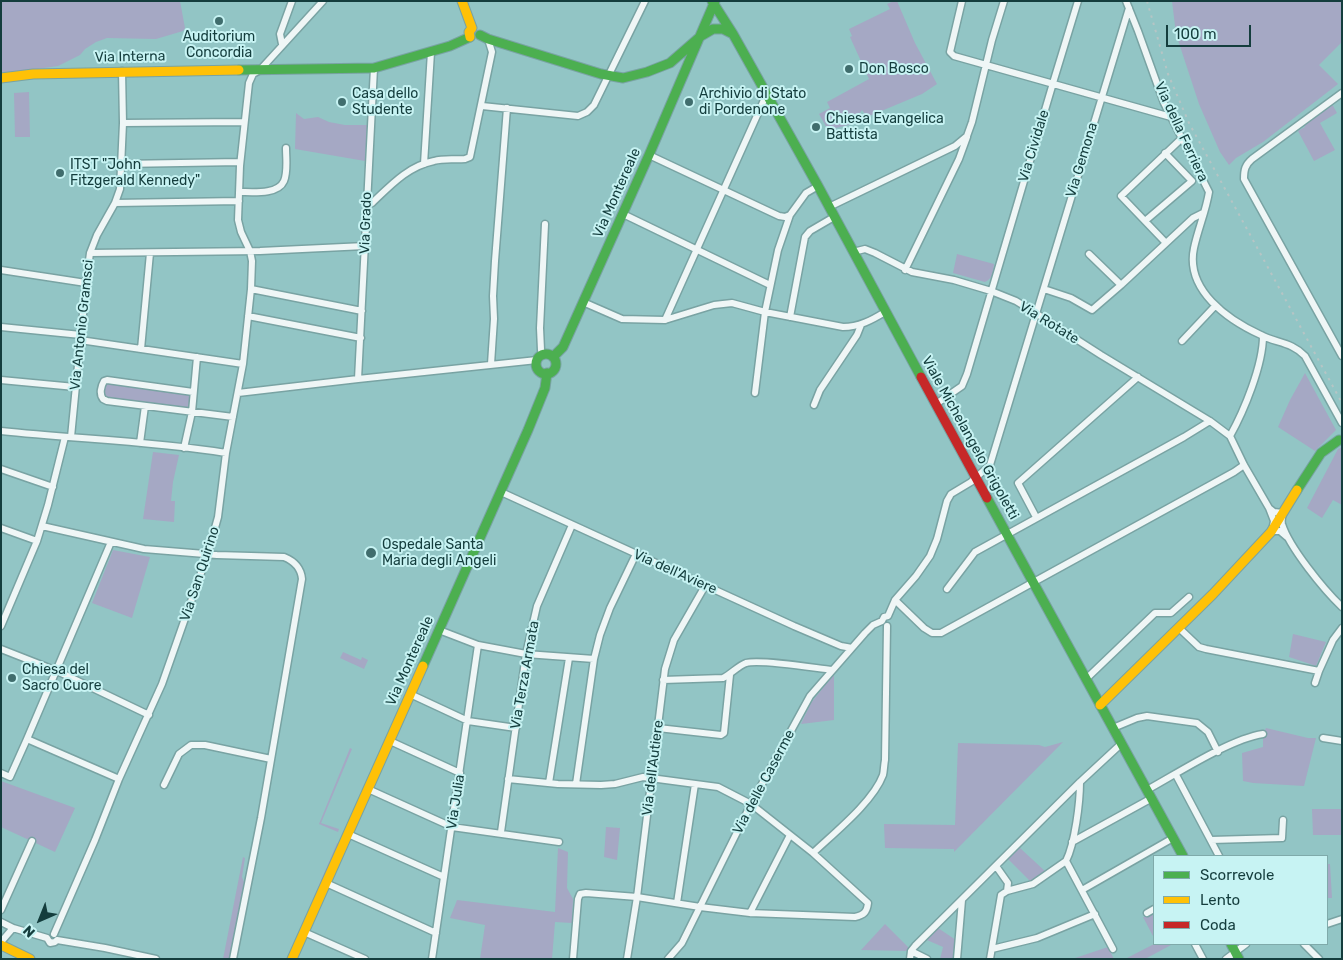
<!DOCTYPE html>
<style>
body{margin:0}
#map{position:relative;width:1343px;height:960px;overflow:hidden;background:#92c5c5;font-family:Rubik,sans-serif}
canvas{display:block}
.frame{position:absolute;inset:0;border:2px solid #143d3d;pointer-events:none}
.legend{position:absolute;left:1153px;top:855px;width:175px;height:90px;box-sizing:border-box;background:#c7f3f3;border:1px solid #7faaaa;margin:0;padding:6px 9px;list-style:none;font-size:15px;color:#143d3d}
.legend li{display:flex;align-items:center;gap:10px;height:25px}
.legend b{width:25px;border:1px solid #7faaaa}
.north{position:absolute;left:15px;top:895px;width:50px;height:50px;-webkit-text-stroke:4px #c7f3f3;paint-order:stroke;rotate:224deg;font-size:14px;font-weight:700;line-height:20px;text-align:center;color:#143d3d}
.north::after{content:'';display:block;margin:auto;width:18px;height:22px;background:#143d3d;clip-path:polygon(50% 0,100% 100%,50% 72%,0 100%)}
.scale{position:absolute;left:1166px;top:25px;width:85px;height:22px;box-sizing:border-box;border:2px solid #143d3d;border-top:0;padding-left:6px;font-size:15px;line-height:18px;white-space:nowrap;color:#143d3d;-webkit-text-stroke:4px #c7f3f3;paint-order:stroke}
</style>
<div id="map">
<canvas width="1343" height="960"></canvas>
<div class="frame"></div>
<ul class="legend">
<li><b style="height:6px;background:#4caf50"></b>Scorrevole</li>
<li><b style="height:6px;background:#ffc107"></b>Lento</li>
<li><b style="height:6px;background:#c62828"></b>Coda</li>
</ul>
<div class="north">N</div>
<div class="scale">100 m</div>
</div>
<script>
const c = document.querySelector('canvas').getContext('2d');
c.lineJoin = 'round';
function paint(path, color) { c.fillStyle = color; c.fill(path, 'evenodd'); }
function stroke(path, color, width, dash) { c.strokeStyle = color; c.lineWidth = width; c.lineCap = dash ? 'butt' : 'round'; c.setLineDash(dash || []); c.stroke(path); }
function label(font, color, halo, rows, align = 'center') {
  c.font = font + ' Rubik,sans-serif'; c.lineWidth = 4; c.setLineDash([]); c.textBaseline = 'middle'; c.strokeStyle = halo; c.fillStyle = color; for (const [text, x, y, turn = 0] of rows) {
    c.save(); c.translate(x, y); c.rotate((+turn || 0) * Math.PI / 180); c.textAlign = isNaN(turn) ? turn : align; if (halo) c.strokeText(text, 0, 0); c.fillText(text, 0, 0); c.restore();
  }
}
const green = new Path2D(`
 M1,1H180L185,28L183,31L156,39L107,38L96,42L85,49L80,55L58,66L1,74Z
 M894,1H897L915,43L937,84L922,94L867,117L862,110L852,124L828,130L819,114L830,108L827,102L869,79L850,37L852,36L849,29L890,9L887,4Z
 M1172,1H1342V42L1319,65L1338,84L1263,142L1236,158L1229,165L1220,152L1199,104L1176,34Z
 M29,92L30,137H15L14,93Z
 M1332,104L1337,113L1320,123L1335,150L1314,161L1298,131L1305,127L1304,125Z
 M296,113L304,119L318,117L329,122L345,125H367L365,161L295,149Z
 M957,254L994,264C993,272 993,278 985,282L953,273Z
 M1305,373L1336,430L1315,451L1278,427L1290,400Z
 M104,381L193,392L192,412L103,399Z
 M1342,447V505L1333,500L1322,518L1307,508L1338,449Z
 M153,452L179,455L173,482L171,501H175L174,522L143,519Z
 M113,550L150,557L132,618L92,603Z
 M1293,634L1326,642L1316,666L1289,657Z
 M343,652L361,660L362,657L368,660L364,669L340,658Z
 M834,674V720L801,724L811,703Z
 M1266,728L1308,738H1316L1304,786L1253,783L1243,781L1242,753L1263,747V734Z
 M1063,742L954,852V849L885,848L884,824L955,825L958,743L1039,745L1045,747Z
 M350,748L352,749L321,823L339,829L338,832L319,824Z
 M1,781L75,808L55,852L1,827Z
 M1312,809H1342V835H1313Z
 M606,827L620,828L617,860L604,857Z
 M337,843H339L311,906H310Z
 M558,848L568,852L567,888L573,899L572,923L555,922L552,959H480L485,925L450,918L457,900L555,912Z
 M1020,848L1046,872L1030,881L1008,859Z
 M243,857L245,858L242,877L244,882L229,959H223Z
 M1327,864H1330L1332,898H1327Z
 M1153,913L1154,915V938L1143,917Z
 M885,924L909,948L906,951L861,950Z
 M938,928L956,940L953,959H940L943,947L927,940Z
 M1154,944H1170L1171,945L1145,959L1127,958Z
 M1108,947L1114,959H1072Z`);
const street = new Path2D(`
 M962,1L950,52L954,56L1171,117
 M1126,1L1138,31L1164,103L1209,192C1206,211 1198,229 1194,248C1185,290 1228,320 1261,335C1276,343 1292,342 1305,356L1342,423
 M282,44L280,34L292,1
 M1342,93L1252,159C1245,165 1244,170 1244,179L1342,356
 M482,106L578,116L587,112L594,105L645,1
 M123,123L244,122
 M649,155L779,216L785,217L790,215
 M121,164L240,162
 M424,164L431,52
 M239,192C252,192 278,195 284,181C288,172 286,158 286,148
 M115,203L239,201
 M366,204L372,203C390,186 408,166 434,161C444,158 455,160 465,159L470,157L492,52L488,39
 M829,207L955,146L967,136L972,122L992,40L1004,1
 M623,214L770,285
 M1145,221L1192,181L1165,153
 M1166,243L1121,196L1181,139
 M853,252L865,249L875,253L912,272L954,280L991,291L1016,301L1037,314L1101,355L1210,421L1230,436L1244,465L1269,508L1274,521L1272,531H1280L1287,537
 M90,253L260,251L365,246
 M1089,254L1121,285
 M1,270L86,283
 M905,270L959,159L967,137
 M251,289L362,311
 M1044,289L1071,298L1092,310L1121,285L1193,218L1203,213
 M583,302L622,319L665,320L714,305L732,303L765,312L843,327C859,327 872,320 885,312
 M248,316L361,338
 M790,317L805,237L810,231L834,217
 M665,320L764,100L768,96
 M1,327L81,335
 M80,340L243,364
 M1182,341L1215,306
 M141,349L150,253
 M543,355L541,350L540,328L545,224
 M491,364L494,319L493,296L495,261L507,108
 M358,379L374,68
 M1,380L75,387
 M193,392L107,380L104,381C101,386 99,394 103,399L107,401L233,417
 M238,393L358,379L537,360
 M755,393L765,312L778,250L790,215L806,193L818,186
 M936,404L962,386L967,374L1053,83L1078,1
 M814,405L820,390L857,335L861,325
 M1,431C76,439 151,441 226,453
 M1230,436C1244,411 1263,365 1263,336
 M71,437L86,283L90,253L97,235L115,203L120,189L123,123L122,71
 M140,443L145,406
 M184,448L192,412L197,357
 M1,469L53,487
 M501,492L794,626L841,646L852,648
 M1269,508L1274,512L1283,513C1282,517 1281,520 1282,524C1289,547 1324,590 1342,607
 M1036,517L1018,483L1138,377
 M42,526L144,549L217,555L284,557C294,561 301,568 302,579L261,818L233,959
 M1,528L37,541
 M111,542L27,739L119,779
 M947,589L975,552L1184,437L1210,421
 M895,600L924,628L932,633H941L1234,472L1244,465
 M1,626L37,541L48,505L65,437
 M1179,628L1199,647L1206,649L1319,671L1333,640L1342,628
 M439,630L478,645L526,654L594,659
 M1,649L57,671L149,715
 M1086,679L1155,613H1171L1189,597
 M663,680L723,678C731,674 738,666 746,663C761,659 814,668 832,670
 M1315,683L1319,671
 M410,694L468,721L516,728
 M658,728L721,735L724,733L730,675
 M1113,728L1137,718L1147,716L1197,723L1208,732L1218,752
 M1323,738L1342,741
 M390,741L460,773
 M1,773L10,777L27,739
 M1176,775L1219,856
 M508,779L558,784L601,785L615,784L643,777L718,787L751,804L813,853L868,903C867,912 864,915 855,917L750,913L700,907L637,897L586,893L580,894L578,899L573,959
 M1080,782C1080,802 1075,843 1066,861L1113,949
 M549,783L569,658
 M576,784L594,659L600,635L610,608L636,554
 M164,785L179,754L191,745H205L271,759
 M368,789L452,827L559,842
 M1147,790C1178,773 1230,739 1263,734
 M501,832L526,654L537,606L572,525
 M348,834L444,877
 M1211,840L1282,838L1283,820
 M1072,842L1152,798
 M813,853C834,833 873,802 883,775C884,771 884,765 885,760L887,626
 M996,866L1008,883L1007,891
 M326,883L436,933
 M1082,890L1173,838
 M677,903L695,784
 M1,910L32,841
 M750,913L790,835
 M1147,913L1154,909
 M1,922L13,928L47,938L50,943L55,942L57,940L105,948L156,959
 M1327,924L1342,919
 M304,932L365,959
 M54,934L95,840L119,779L162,684L208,553L218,517L226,453L243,364L251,289L252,261L250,251L241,232L238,220L240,166L249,83L253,74L260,70L323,1
 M1,942L13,928
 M1195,944L1203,959
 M1304,944L1319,959
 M992,949L1037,938L1095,914
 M911,951L927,959
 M432,959L478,645
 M627,959L637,897L665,669L674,640L705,586
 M668,959L682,943L751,804L810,696L865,633L873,625L882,621L884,617L888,616L895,600L916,576L930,556L937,539L947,501L951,494L971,482L990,465L1129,8
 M910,959L911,951L915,946L1080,782L1121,744
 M957,959L962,900
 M990,959L1001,895L1007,891L1033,884L1066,861
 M1226,959L1246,944`);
const fast = new Path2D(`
 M712,1L733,34L818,186L921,377
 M480,35L488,39L601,74L623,78L647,72L670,63L701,36L713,29H723L733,34
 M239,70L374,68L450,46L470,37
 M536 364a10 10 0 1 1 20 0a10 10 0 1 1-20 0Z
 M553,357L563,347L649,155L715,1
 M1297,490L1321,453L1339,440
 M987,498L1183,856
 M423,666L528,430L545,388L547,373
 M1231,944L1239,959`);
const slow = new Path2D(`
 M462,1L472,28L469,32L470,37
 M1,78L33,74L239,70
 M1100,705L1213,594L1271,532L1297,490
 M1,945L30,959
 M292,959L423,666`);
const jam = new Path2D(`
 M921,377L987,498`);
const rail = new Path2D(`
 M1147,1L1168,74L1189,123L1342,403`);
const markers = [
 [219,21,5,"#406d6d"],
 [849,69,5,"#406d6d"],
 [342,102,5,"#406d6d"],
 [689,102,5,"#406d6d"],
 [816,127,5,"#406d6d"],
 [60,173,5,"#406d6d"],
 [371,553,6,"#406d6d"],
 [12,678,5,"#406d6d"]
];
const poiNames = [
 ["Auditorium",219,37,"center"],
 ["Concordia",219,53,"center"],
 ["Don Bosco",859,69],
 ["Casa dello",352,94],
 ["Studente",352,110],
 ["Archivio di Stato",699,94],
 ["di Pordenone",699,110],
 ["Chiesa Evangelica",826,119],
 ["Battista",826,135],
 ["ITST \"John",70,165],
 ["Fitzgerald Kennedy\"",70,181],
 ["Ospedale Santa",382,545],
 ["Maria degli Angeli",382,561],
 ["Chiesa del",22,670],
 ["Sacro Cuore",22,686]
];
const streetNames = [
 ["Via Interna",130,57,-1],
 ["Via della Ferriera",1181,132,65],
 ["Via Cividale",1034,146,-73],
 ["Via Gemona",1082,160,-73],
 ["Via Montereale",617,193,-66],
 ["Via Grado",366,223,-88],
 ["Via Rotate",1049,323,32],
 ["Via Antonio Gramsci",82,325,-84],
 ["Viale Michelangelo Grigoletti",970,438,61],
 ["Via dell'Aviere",675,572,24],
 ["Via San Quirino",200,574,-72],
 ["Via Montereale",410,661,-66],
 ["Via Terza Armata",525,675,-80],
 ["Via dell'Autiere",653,768,-83],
 ["Via delle Caserme",764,782,-62],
 ["Via Julia",456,802,-81]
];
paint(green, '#a5a8c4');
stroke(street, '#79a3a3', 9);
stroke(fast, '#79a3a3', 11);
stroke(slow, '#79a3a3', 11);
stroke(jam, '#79a3a3', 11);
stroke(street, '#eff6f6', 6);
stroke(fast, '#4caf50', 9);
stroke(slow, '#ffc107', 9);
stroke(jam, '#c62828', 9);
stroke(rail, '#b5c5c5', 2, [2.5, 5]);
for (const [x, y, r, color] of markers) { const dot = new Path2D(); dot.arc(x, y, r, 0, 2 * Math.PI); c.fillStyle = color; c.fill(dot); stroke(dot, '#c7f3f3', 2); }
label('14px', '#143d3d', '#c7f3f3', poiNames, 'left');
label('14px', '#143d3d', '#c7f3f3', streetNames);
</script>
